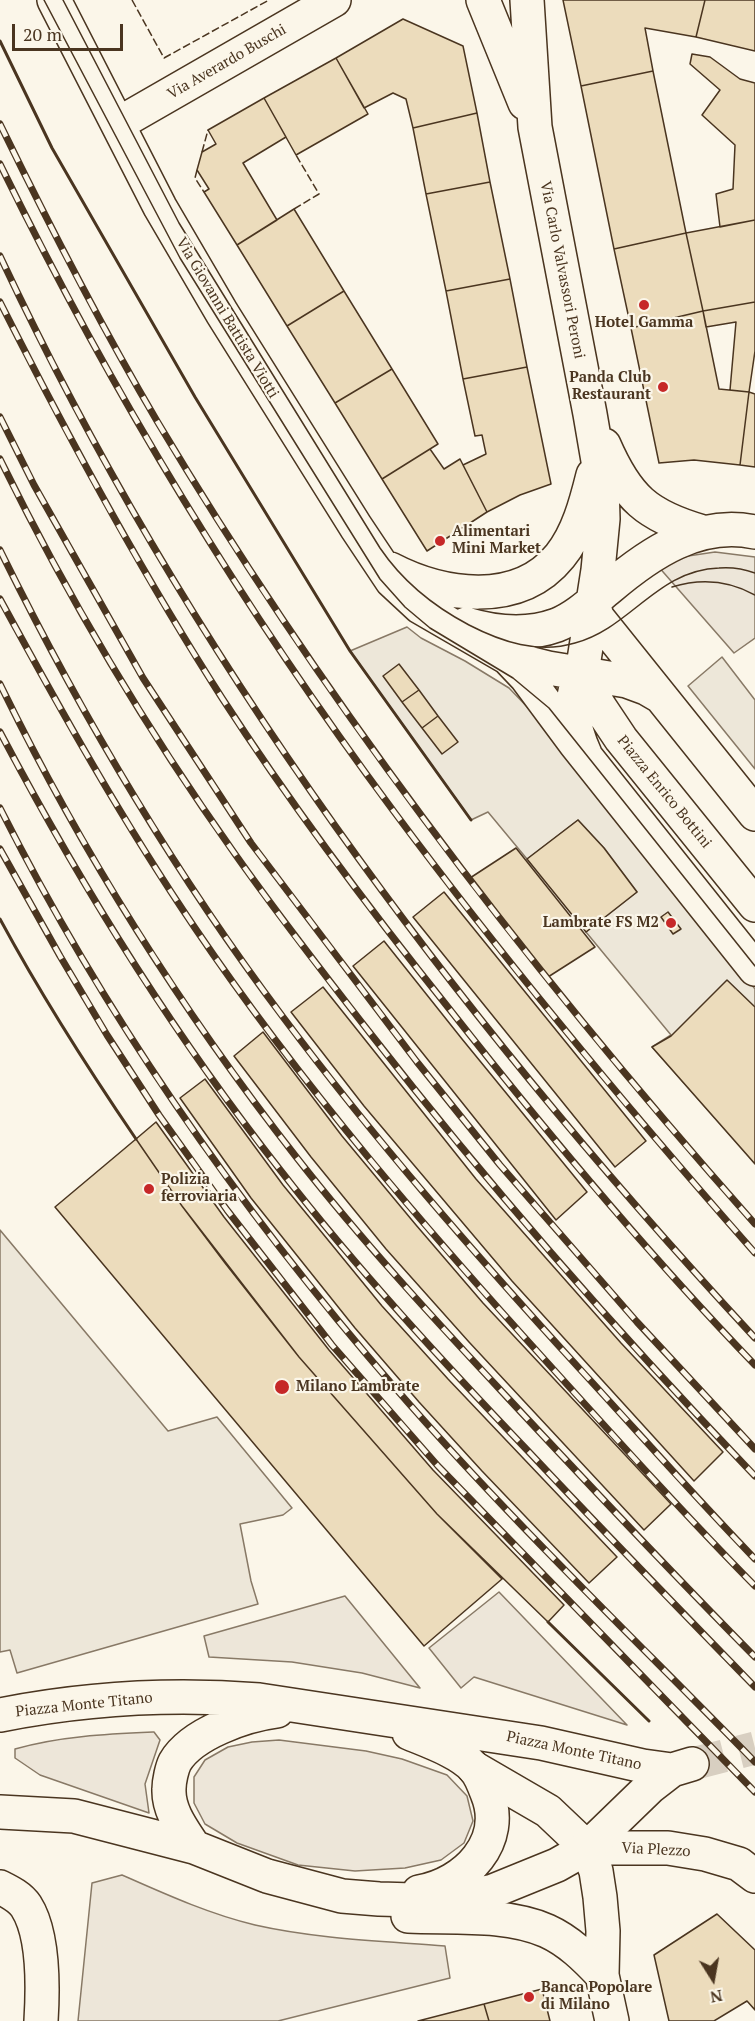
<!DOCTYPE html>
<style>
body{margin:0}
#map{position:relative;width:755px;height:2021px;overflow:hidden;background:#fbf6e9;font-family:"PT Serif",serif}
canvas{display:block}
.north{position:absolute;left:683px;top:1949px;width:60px;height:60px;-webkit-text-stroke:4px #fbf6e9;paint-order:stroke;rotate:169deg;font-size:16px;font-weight:700;line-height:24px;text-align:center;color:#4a3520}
.north::after{content:'';display:block;margin:auto;width:21px;height:27px;background:#4a3520;clip-path:polygon(50% 0,100% 100%,50% 72%,0 100%)}
.scale{position:absolute;left:12px;top:24px;width:111px;height:27px;box-sizing:border-box;border:3px solid #4a3520;border-top:0;padding-left:8px;font-size:18px;line-height:21px;white-space:nowrap;color:#4a3520;-webkit-text-stroke:4px #fbf6e9;paint-order:stroke}
</style>
<div id="map">
<canvas width="755" height="2021"></canvas>
<div class="north">N</div>
<div class="scale">20 m</div>
</div>
<script>
const c = document.querySelector('canvas').getContext('2d');
c.lineJoin = 'round';
function paint(path, color) { c.fillStyle = color; c.fill(path, 'evenodd'); }
function stroke(path, color, width, dash) { c.strokeStyle = color; c.lineWidth = width; c.lineCap = dash ? 'butt' : 'round'; c.setLineDash(dash || []); c.stroke(path); }
function label(font, color, halo, rows, align = 'center') {
  c.font = font + ' "PT Serif",serif'; c.lineWidth = 4.5; c.setLineDash([]); c.textBaseline = 'middle'; c.strokeStyle = halo; c.fillStyle = color; for (const [text, x, y, turn = 0] of rows) {
    c.save(); c.translate(x, y); c.rotate((+turn || 0) * Math.PI / 180); c.textAlign = isNaN(turn) ? turn : align; if (halo) c.strokeText(text, 0, 0); c.fillText(text, 0, 0); c.restore();
  }
}
const green = new Path2D(`
 M715,552L755,557V638L734,653L657,565L688,556Z
 M499,1592L627,1725L474,1677L461,1688L429,1648Z
 M345,1596L420,1688L362,1673L292,1662L209,1657L204,1636Z
 M154,1732L160,1740L145,1784L149,1813L40,1775L15,1758V1749C60,1736 108,1734 154,1732Z
 M279,1740L366,1751L402,1759L447,1775L467,1796L473,1821L464,1843L441,1860L405,1868L355,1871L298,1865L237,1843L205,1824L194,1803V1777L205,1760L228,1747L252,1742Z
 M122,1875C165,1894 209,1914 255,1925C317,1939 382,1941 445,1946L450,1978L278,2021H78L92,1883Z`);
const parking = new Path2D(`
 M407,627L421,638L465,661L509,688L558,739L755,989V1163L652,1047L671,1035L586,932L637,892L604,848L578,820L527,859L488,812L471,820L350,651Z
 M722,657L755,700V769L688,686Z
 M0,1230L168,1431L217,1417L292,1508L283,1515L240,1524L251,1581L258,1604L17,1673L10,1650L0,1652Z`);
const building = new Path2D(`
 M563,0H705L696,37L645,28L653,71L581,86Z
 M705,0H755V51L696,37Z
 M403,19L463,46L477,113L413,128L406,99L393,93L364,108L336,58Z
 M692,54L710,57L740,79L755,83V220L720,227L716,194L733,189L735,145L702,115L720,90L690,64Z
 M336,58L368,114L296,155L264,98Z
 M653,71L686,233L614,249L581,86Z
 M264,98L286,137L243,163L277,220L237,245L204,192L209,189L197,170L202,152L216,144L208,130Z
 M477,113L490,182L426,194L413,128Z
 M490,182L510,279L446,291L426,194Z
 M294,209L344,291L287,326L237,245Z
 M755,220V302L703,311L686,233Z
 M686,233L703,311L631,328L614,249Z
 M510,279L527,367L463,379L446,291Z
 M344,291L392,369L335,403L287,326Z
 M755,302V351L749,392L730,390L736,322L706,327L703,311Z
 M703,311L719,389L749,392L740,465L694,460L659,463L631,328Z
 M527,367L551,484L520,495L487,512L463,465L486,454L482,435L475,436L463,379Z
 M392,369L438,444L382,479L335,403Z
 M749,392L755,394V467L740,465Z
 M430,449L444,469L460,459L487,512L427,551L382,479Z
 M399,664L419,690L402,702L383,676Z
 M419,690L438,716L422,728L402,702Z
 M438,716L458,742L442,754L422,728Z
 M578,820L604,848L637,892L586,932L527,859Z
 M516,848L595,947L548,977L470,878Z
 M444,892L646,1141L615,1167L413,917Z
 M668,912L681,929L673,934L661,917Z
 M384,941L462,1039L587,1192L556,1220L353,966Z
 M727,980L755,1007V1164L652,1047L671,1036Z
 M323,987L476,1179L621,1343L723,1452L694,1481L512,1281L364,1106L291,1012Z
 M263,1032L342,1136L416,1225L483,1303L671,1504L644,1530L469,1342L386,1249L311,1157L234,1056Z
 M205,1079L283,1185L382,1306L448,1379L617,1557L589,1583L482,1471L419,1402L355,1328L251,1198L180,1098Z
 M156,1122L224,1217L329,1350L433,1470L564,1605L548,1622L437,1514L299,1357L225,1263L182,1206L136,1139Z
 M136,1139L182,1206L299,1357L437,1514L502,1579L424,1646L55,1207Z
 M717,1914L755,1950V2010L747,2001L714,2021H669L654,1955Z
 M542,1989L550,2021H489L484,2004Z
 M484,2004L489,2021H418Z`);
const majorTunnel = new Path2D(`
 M692,1764L755,1748`);
const minor = new Path2D(`
 M54,0L160,207L222,313L356,527L392,581L420,607L508,658L548,668L627,681L646,688L658,695
 M483,0L525,103
 M527,0L535,127L590,414L602,484L603,519L598,570L582,673C567,700 573,727 585,754
 M118,124L334,0
 M604,445C627,498 647,516 703,532
 M390,569C442,596 518,608 560,556C578,534 586,503 593,475
 M593,602L597,617L755,814
 M466,624C496,633 527,636 557,625C577,617 593,601 609,588C650,553 699,520 755,532
 M508,658L526,677L575,743L755,969
 M582,673L599,706L621,739L755,905
 M474,1768L548,1811L587,1848L596,1871L600,1897L603,1931L602,1975L612,2021
 M587,1848H668L705,1854L739,1864L755,1876
 M0,1887C10,1892 20,1897 26,1906C44,1934 43,1989 41,2021
 M408,1916C452,1918 507,1913 547,1931C569,1941 586,1958 602,1975`);
const major = new Path2D(`
 M0,1715C86,1698 171,1693 259,1700L541,1743L643,1766L672,1770
 M409,1733C428,1741 460,1752 474,1768C480,1774 484,1785 487,1793C507,1841 466,1884 419,1892
 M0,1812L74,1816L194,1847L267,1876L342,1896L379,1899L448,1901L493,1891L557,1865L587,1848L650,1787L672,1770L692,1764
 M194,1847C183,1830 168,1811 169,1789C169,1781 172,1768 175,1762C192,1733 246,1715 277,1711`);
const tram = new Path2D(`
 M44,0L180,258L380,579L405,607L430,628L513,678L549,708L755,966
 M63,0L179,223L380,548C403,582 433,606 469,625C502,642 538,654 575,643C631,628 657,570 719,568C731,567 744,569 755,573
 M672,587C701,578 728,580 755,595`);
const rail = new Path2D(`
 M0,124C49,225 100,324 157,421C328,708 533,974 755,1224
 M0,164C111,392 244,610 395,813C508,965 630,1111 755,1253
 M0,256C188,658 454,1013 755,1338
 M0,302C68,437 140,570 222,698C292,806 370,910 451,1011C547,1133 647,1253 755,1365
 M0,417L34,485L143,678L251,843L417,1062L500,1165L637,1322L755,1449
 M0,459C67,596 147,730 235,854C278,915 324,974 370,1033C490,1187 619,1334 755,1476
 M0,550C80,713 174,872 283,1017C375,1140 475,1254 578,1367C637,1431 694,1496 755,1559
 M0,599C61,711 123,822 195,928C302,1086 426,1229 554,1370C620,1443 686,1516 755,1586
 M0,684C81,851 182,1011 297,1158C362,1241 434,1319 506,1396C588,1484 671,1572 755,1657
 M0,732C81,886 173,1034 281,1171C358,1270 443,1362 529,1452C603,1531 679,1609 755,1687
 M0,808C106,1019 242,1212 397,1390C510,1520 635,1639 755,1762
 M0,849L60,956L107,1035L159,1115L227,1210L332,1345L438,1466L755,1792`);
const fence = new Path2D(`
 M132,0L164,58L269,0
 M202,152L208,130
 M197,170L195,178L204,192
 M294,209L319,194L296,155`);
const wall = new Path2D(`
 M0,41L52,148L195,397L350,651L471,820
 M0,919C41,995 87,1067 136,1139
 M548,1622L649,1721`);
const markers = [
 [644,305,6,"#c62828"],
 [663,387,6,"#c62828"],
 [440,541,6,"#c62828"],
 [671,923,6,"#c62828"],
 [149,1189,6,"#c62828"],
 [282,1387,8,"#c62828"],
 [529,1997,6,"#c62828"]
];
const streetNames = [
 ["Via Averardo Buschi",227,62,-30],
 ["Via Carlo Valvassori Peroni",562,270,79],
 ["Via Giovanni Battista Viotti",227,318,59],
 ["Piazza Enrico Bottini",664,792,51],
 ["Piazza Monte Titano",84,1705,-6],
 ["Piazza Monte Titano",574,1751,12],
 ["Via Plezzo",656,1850,3]
];
const poiNames = [
 ["Hotel Gamma",644,323,"center"],
 ["Panda Club",651,378,"right"],
 ["Restaurant",651,395,"right"],
 ["Alimentari",452,532],
 ["Mini Market",452,549],
 ["Lambrate FS M2",659,923,"right"],
 ["Polizia",161,1180],
 ["ferroviaria",161,1197],
 ["Milano Lambrate",296,1387],
 ["Banca Popolare",541,1988],
 ["di Milano",541,2005]
];
paint(green, '#ede6d9');
stroke(green, '#887966', 1.5);
paint(parking, '#ede7d9');
stroke(parking, '#887966', 1.5);
paint(building, '#ecdcbc');
stroke(building, '#4a3520', 1.5);
stroke(majorTunnel, '#d8cfc1', 33, [33, 16]);
stroke(minor, '#4a3520', 36);
stroke(major, '#4a3520', 36);
stroke(minor, '#fbf6e9', 33);
stroke(major, '#fbf6e9', 33);
stroke(tram, '#4a3520', 1.5);
stroke(rail, '#4a3520', 7);
stroke(rail, '#fbf6e9', 4.5, [14]);
stroke(fence, '#4a3520', 1.5, [8, 3]);
stroke(wall, '#4a3520', 3);
for (const [x, y, r, color] of markers) { const dot = new Path2D(); dot.arc(x, y, r, 0, 2 * Math.PI); c.fillStyle = color; c.fill(dot); stroke(dot, '#fbf6e9', 2); }
label('15px', '#4a3520', '#fbf6e9', streetNames);
label('bold 15px', '#4a3520', '#fbf6e9', poiNames, 'left');
</script>
